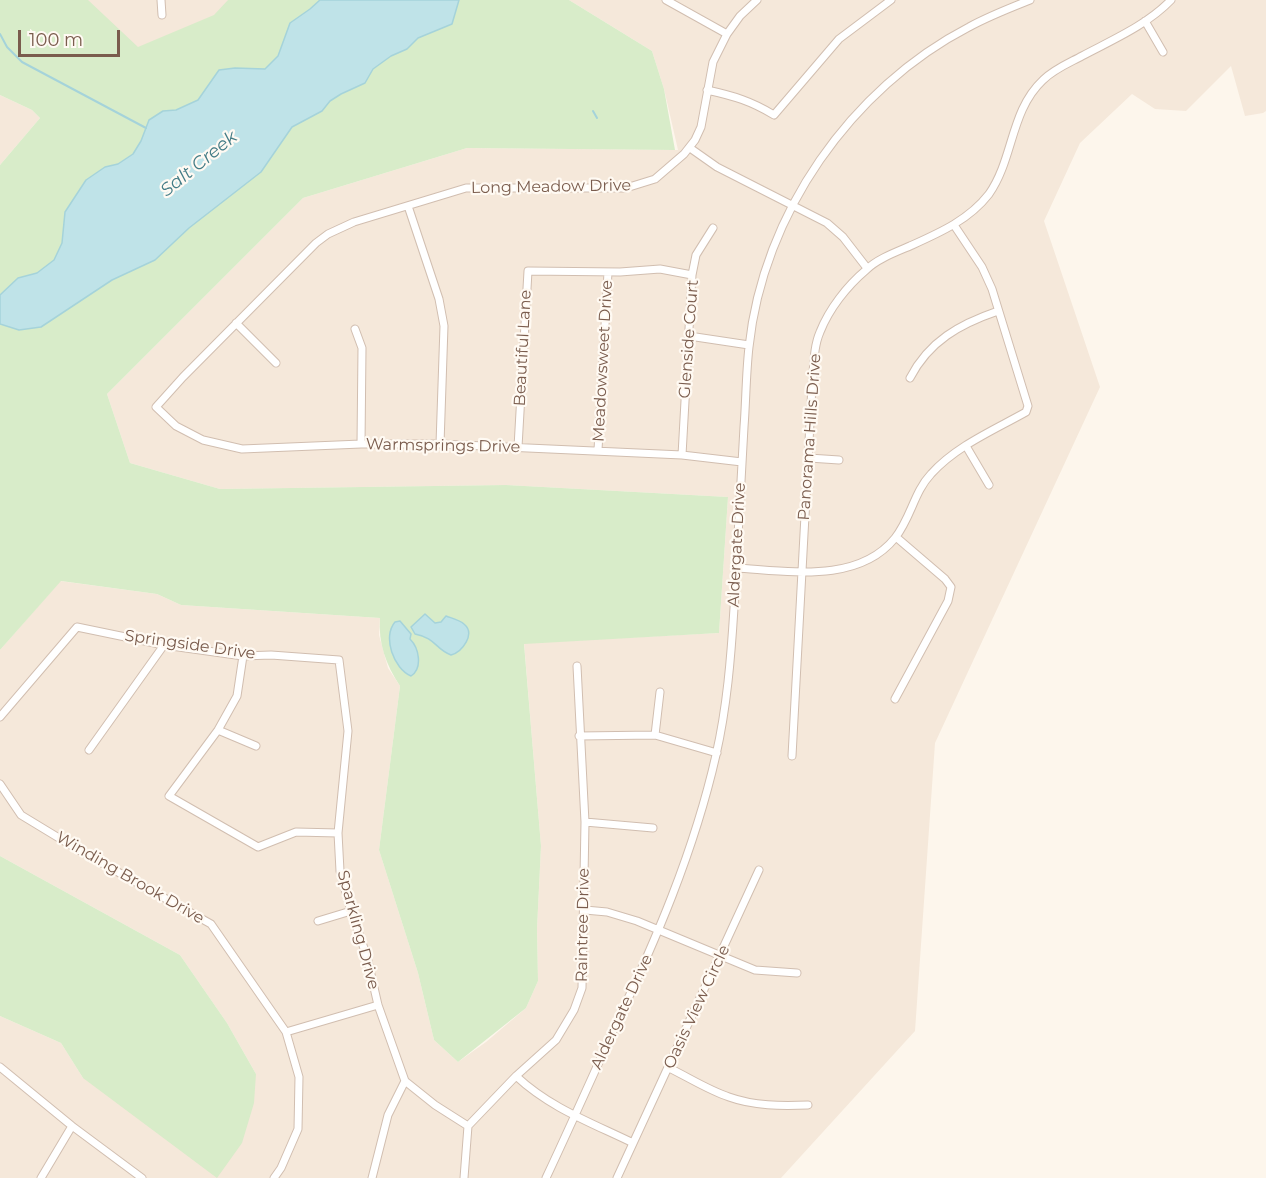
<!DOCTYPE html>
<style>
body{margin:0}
#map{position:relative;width:1266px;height:1178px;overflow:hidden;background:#fdf6ec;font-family:Montserrat,sans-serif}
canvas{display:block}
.scale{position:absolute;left:18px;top:30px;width:102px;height:27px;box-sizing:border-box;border:3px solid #7a5c4d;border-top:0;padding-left:8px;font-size:18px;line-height:21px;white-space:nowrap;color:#7a5c4d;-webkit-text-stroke:4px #fffaf3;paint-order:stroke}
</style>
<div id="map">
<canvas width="1266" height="1178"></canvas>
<div class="scale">100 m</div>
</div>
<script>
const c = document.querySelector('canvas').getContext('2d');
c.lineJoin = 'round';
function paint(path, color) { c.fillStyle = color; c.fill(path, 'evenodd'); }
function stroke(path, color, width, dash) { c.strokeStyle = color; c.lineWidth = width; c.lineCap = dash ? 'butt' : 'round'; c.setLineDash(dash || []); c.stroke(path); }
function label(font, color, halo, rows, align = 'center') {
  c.font = font + ' Montserrat,sans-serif'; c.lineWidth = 4.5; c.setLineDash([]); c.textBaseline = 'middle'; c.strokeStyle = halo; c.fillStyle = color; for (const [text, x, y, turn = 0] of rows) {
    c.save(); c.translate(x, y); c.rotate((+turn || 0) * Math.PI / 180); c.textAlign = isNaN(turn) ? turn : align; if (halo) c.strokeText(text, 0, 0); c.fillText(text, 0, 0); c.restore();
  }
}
const residential = new Path2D(`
 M83,0H232L217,18L136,53Z
 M569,0H1266V111L1263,113L1245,116L1231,66L1186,111L1155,109L1132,94L1080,143L1044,221L1100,387L935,743L915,1031L781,1178H0V1016L61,1043L83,1078L256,1074L227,1023L180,955L0,856V650L60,581L157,594L181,605L380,618L379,635L388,668L400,686L379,850L418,973L434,1040L458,1062L486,1042L526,1008L538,981L537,929L541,846L524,643L719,633L728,497L506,485L220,489L130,463L107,394L303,198L467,148L678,150L664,89L652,51Z
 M0,95L32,110L40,118L0,165Z`);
const green = new Path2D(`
 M0,0H88L138,47L214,15L228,0H569L652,51L664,89L675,150L467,148L303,198L107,394L130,463L220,489L506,485L728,497L719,633L524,644L541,846L537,929L538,981L526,1008L458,1062L434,1040L418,973L379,850L400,686C386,665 378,643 380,618L181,605L157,594L61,581L0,650V165L40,118L32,110L0,95Z
 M0,856L180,955L227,1023L256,1074L254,1103L242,1143L217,1178L83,1078L61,1043L0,1016Z`);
const water = new Path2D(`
 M320,0H459L452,24L418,38L407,49L391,56L373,69L365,83L341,94L330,101L322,111L292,127L261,172L189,228L155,260L112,280L41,327L19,330L0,324V295L18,278L37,273L54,260L62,243L65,212L86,180L105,167L118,164L133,154L141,141L149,120L163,111L176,110L198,100L219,70L235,68L265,69L278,56L290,23L310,9Z
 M425,614L435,623L441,622L446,616C451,618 460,620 464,624C476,634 462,652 451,655C435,649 436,638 415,634L411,627Z
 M400,621L411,634L410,639C419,648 423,668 411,676C394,669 382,637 395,622Z`);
const stream = new Path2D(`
 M0,34L7,47L22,62L146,128
 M593,111L597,118`);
const minor = new Path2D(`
 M161,0L162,15
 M666,0L727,34
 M1145,21L1163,52
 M707,90C734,96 751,101 774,115L839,39L891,0
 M690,148L717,167L827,223L843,237L867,268
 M408,206L439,299L444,326L440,444
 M236,323L276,363
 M355,329L362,348L361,444
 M689,336L749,345
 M910,378C929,341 960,324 998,311
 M966,446L989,485
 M518,447L528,271L620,272L660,269L692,275
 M598,450L608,272
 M682,455L692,275L696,255L713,228
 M809,458L839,460
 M742,462L682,455L440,444H361L242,449L203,440L176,426L156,407L183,377L316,243L328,234L354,222L466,188H626L655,179L684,154L695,140L701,127L713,62L727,34L740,16L757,0
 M736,568C788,571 858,584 895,538C911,518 914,492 931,474C956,446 994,430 1026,412L1028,406L992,289L982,267L954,225
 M243,656L237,696L218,730L169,796L258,847L296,832L338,833
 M895,699L948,601L951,587L945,579L896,537
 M0,717L77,627L164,645L243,656L271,655L339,660L348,731L338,833L340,871L351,911L367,957L378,1005L405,1081L435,1105L468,1126
 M218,730L256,746
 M655,735L660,692
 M579,736L655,735L717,753
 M89,750L164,645
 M792,756L812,386C814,368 813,348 820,332C829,309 847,286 866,270C877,259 896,252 910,246C939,233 969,220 989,194C1014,158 1010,111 1043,80C1054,69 1069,63 1082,56C1112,40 1147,25 1171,0
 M0,784L21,815L82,852L211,924L286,1032L299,1077L298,1129L281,1168L274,1178
 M585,822L653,828
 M585,910L607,912L637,921L755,970L797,973
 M318,921L351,911
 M286,1032L378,1005
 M0,1067L72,1126L142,1178
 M669,1068C688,1077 708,1090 729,1097C754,1106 781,1106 808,1105
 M516,1076C550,1108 592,1123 633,1143
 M41,1178L72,1126
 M372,1178L388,1115L405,1081
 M464,1178L468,1126L516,1076L556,1040L574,1010L582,988L585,822L577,666
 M546,1178C569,1129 591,1080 613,1031C655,942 694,852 716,755C727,707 731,657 734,608C737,548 741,488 744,427C746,401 746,373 749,347C763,214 851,88 969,27C989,16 1010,8 1030,0
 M617,1178L759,870`);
const streetNames = [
 ["Long Meadow Drive",551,187,-1],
 ["Glenside Court",689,339,-86],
 ["Beautiful Lane",523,348,-87],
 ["Meadowsweet Drive",603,361,-87],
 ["Panorama Hills Drive",810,437,-86],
 ["Warmsprings Drive",443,446,1],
 ["Aldergate Drive",737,545,-87],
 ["Springside Drive",190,645,8],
 ["Winding Brook Drive",130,878,30],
 ["Raintree Drive",583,925,-89],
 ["Sparkling Drive",358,930,75],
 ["Oasis View Circle",697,1007,-65],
 ["Aldergate Drive",622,1012,-65]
];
const waterNames = [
 ["Salt Creek",199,164,-39]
];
paint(residential, '#f5e8da');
paint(green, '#d8ecc9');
paint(water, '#bfe3e8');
stroke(water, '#a5d3da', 1.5);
stroke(stream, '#a5d3da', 2);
stroke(minor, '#d1beb0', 9);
stroke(minor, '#fff', 7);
label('16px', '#7a5c4d', '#fffaf3', streetNames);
label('italic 18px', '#437c86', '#fffaf3', waterNames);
</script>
